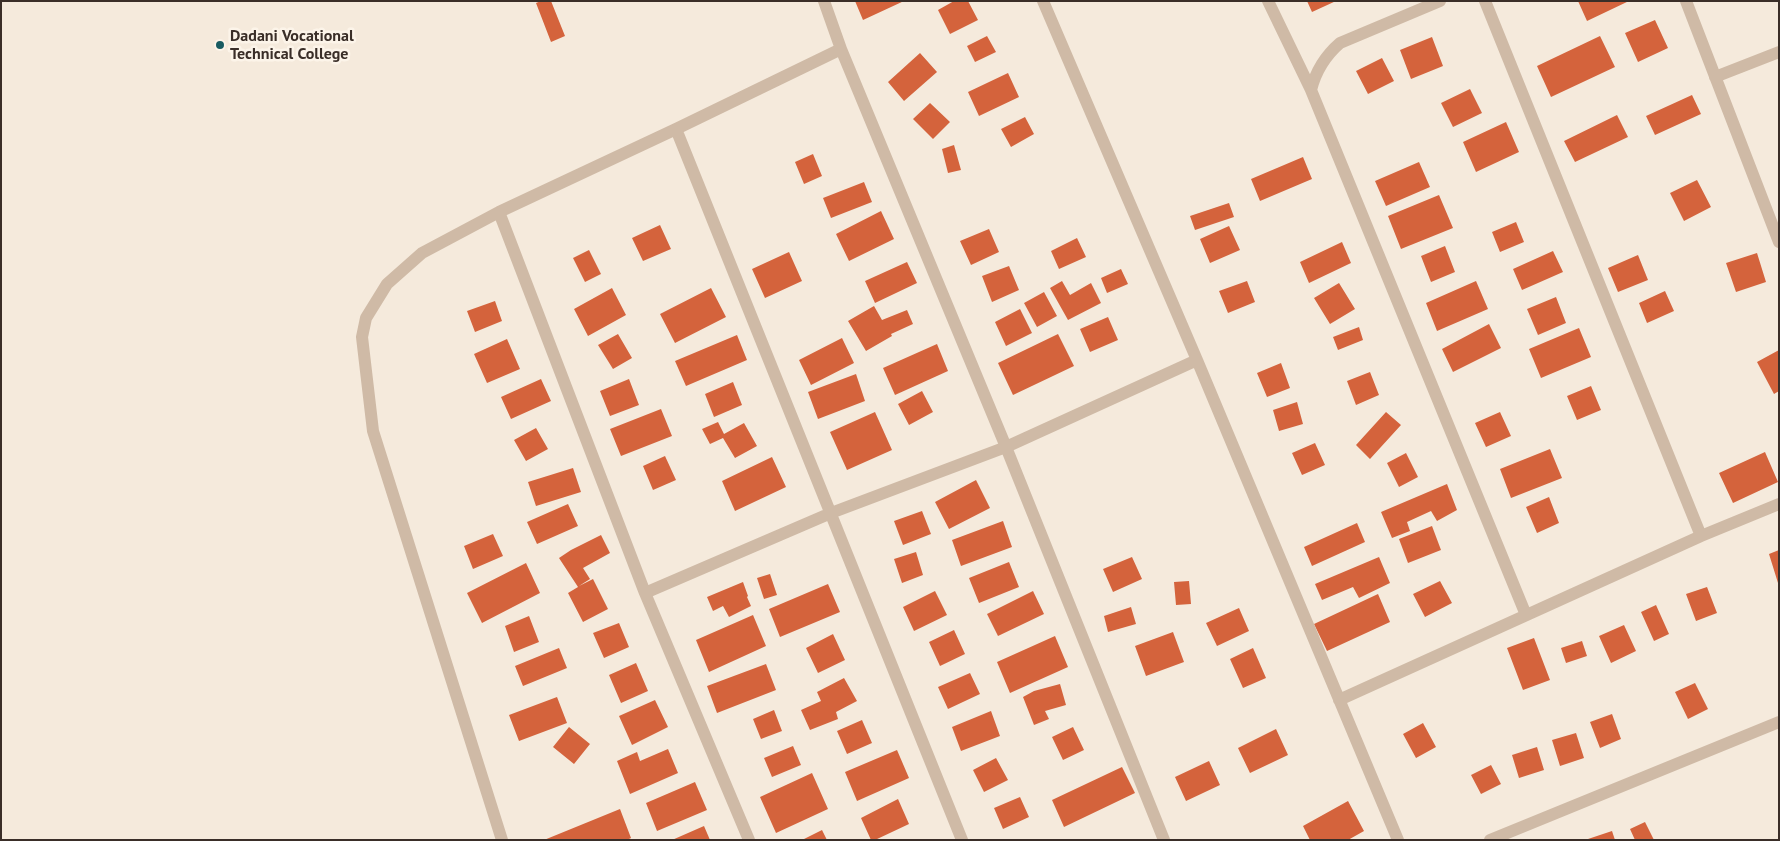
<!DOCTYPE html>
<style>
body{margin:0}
#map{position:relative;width:1780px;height:841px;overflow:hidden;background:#f5eadc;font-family:"PT Sans",sans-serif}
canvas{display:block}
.frame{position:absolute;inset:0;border:2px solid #3a2e28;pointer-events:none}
</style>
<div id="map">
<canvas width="1780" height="841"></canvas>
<div class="frame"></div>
</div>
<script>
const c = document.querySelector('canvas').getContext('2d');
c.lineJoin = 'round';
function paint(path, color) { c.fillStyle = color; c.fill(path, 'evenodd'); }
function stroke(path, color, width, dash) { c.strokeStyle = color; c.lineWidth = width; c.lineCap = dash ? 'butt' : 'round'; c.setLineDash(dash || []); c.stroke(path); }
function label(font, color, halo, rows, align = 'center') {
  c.font = font + ' "PT Sans",sans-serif'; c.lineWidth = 5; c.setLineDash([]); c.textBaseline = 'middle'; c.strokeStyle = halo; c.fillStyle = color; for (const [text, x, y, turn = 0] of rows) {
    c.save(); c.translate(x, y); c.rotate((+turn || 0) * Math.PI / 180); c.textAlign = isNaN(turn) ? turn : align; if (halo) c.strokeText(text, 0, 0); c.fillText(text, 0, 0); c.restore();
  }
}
const building = new Path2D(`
 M541,1H551L565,36L551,42L536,3Z
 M855,1H904L863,20Z
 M954,1H968L978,20L950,34L938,10Z
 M1307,1H1336L1312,12Z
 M1578,1H1629L1587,21Z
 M1655,20L1668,48L1638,62L1625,33Z
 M987,36L996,52L975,62L967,46Z
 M1600,36L1615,67L1551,97L1537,66Z
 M1432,37L1443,66L1411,79L1400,50Z
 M920,53L937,72L904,101L888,82Z
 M1382,58L1394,81L1368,94L1356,71Z
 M1008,73L1019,97L979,116L968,92Z
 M1470,89L1482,113L1453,127L1441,103Z
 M1692,95L1701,114L1655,135L1646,116Z
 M930,103L950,122L933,139L913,119Z
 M1617,115L1628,137L1575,162L1564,141Z
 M1025,117L1034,134L1011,147L1001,129Z
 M1506,122L1519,152L1476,172L1463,142Z
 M954,145L961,170L948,173L942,149Z
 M813,154L822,176L804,184L795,162Z
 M1303,157L1312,179L1260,201L1251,179Z
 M1419,162L1430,187L1386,206L1375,181Z
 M1697,180L1711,207L1684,221L1670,193Z
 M864,182L872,202L831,218L823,198Z
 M1439,195L1453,228L1401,249L1388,216Z
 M1229,203L1234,217L1195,230L1190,216Z
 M881,211L894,239L849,261L836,234Z
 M1516,222L1524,242L1500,252L1492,232Z
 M660,225L671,249L643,261L632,238Z
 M1229,226L1240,250L1210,263L1200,239Z
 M989,229L999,252L971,265L960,241Z
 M1077,238L1086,257L1059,269L1051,251Z
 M1342,242L1351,263L1309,283L1300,262Z
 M1445,246L1455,272L1431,282L1421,256Z
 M589,250L601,274L585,282L573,258Z
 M1553,251L1563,272L1522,290L1513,269Z
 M789,252L802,281L765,298L752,269Z
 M1757,253L1766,282L1736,292L1726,263Z
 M1638,255L1648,280L1618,292L1608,268Z
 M907,262L917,283L875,303L865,281Z
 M1009,266L1019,290L992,302L982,276Z
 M1121,269L1128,284L1107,293L1101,278Z
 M1062,281L1070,295L1091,283L1101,303L1068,320L1050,288Z
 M1247,281L1255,302L1228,313L1219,291Z
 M1476,281L1488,309L1437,331L1426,303Z
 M1339,283L1355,309L1330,324L1314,298Z
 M612,288L626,315L588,336L574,309Z
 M711,288L726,317L675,343L660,314Z
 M1665,291L1674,311L1647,323L1639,303Z
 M1044,292L1057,316L1037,327L1024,303Z
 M1556,297L1566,323L1538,335L1527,309Z
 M495,301L502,321L475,332L467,311Z
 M874,306L882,320L907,310L913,324L891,334L892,336L866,351L848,321Z
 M1020,309L1032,333L1006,346L995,322Z
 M1108,317L1118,340L1090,352L1080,329Z
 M1489,324L1501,348L1453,372L1442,349Z
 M1359,327L1363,340L1338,350L1333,337Z
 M1579,328L1591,357L1541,378L1529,349Z
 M618,334L632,358L613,369L598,345Z
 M1058,334L1074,366L1013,395L998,363Z
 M737,335L747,360L686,386L675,361Z
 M842,338L854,363L811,385L799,360Z
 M507,339L520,369L487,383L474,354Z
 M937,344L948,371L895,395L883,368Z
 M1779,350V391L1774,394L1757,362Z
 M1281,363L1290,388L1267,397L1257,373Z
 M1370,372L1379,395L1356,405L1347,381Z
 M856,374L865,401L818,419L808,392Z
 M541,379L551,401L511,419L501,397Z
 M629,379L639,405L610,416L600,391Z
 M733,382L742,405L714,417L705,394Z
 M1591,386L1601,410L1577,420L1567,396Z
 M922,391L933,412L909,425L898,404Z
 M1297,402L1303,424L1279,431L1273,410Z
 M661,409L672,436L621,456L610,429Z
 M875,412L892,450L847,470L830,432Z
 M1386,412L1401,425L1370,459L1356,445Z
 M1500,412L1511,436L1486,447L1475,423Z
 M718,422L724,434L744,423L757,446L735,458L723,438L710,444L702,429Z
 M536,428L548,449L526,461L514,440Z
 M1315,443L1325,465L1302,475L1292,453Z
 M1550,449L1562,478L1511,498L1500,469Z
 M1765,452L1778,482L1733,503L1719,473Z
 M1406,453L1418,477L1399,487L1387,463Z
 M665,456L676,480L653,490L643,466Z
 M772,457L786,487L735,511L722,481Z
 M573,468L581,492L536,506L528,482Z
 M976,480L990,508L949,529L935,502Z
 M1447,484L1457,510L1437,521L1431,511L1407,522L1410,531L1392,538L1381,512Z
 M1549,497L1559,523L1537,533L1526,507Z
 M568,504L578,526L537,544L527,522Z
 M922,511L931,534L903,545L894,521Z
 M1003,521L1012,547L961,566L952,540Z
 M1357,523L1365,542L1312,566L1304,547Z
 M1432,526L1441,550L1408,563L1399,539Z
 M493,534L503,556L473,569L464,546Z
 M601,535L610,553L583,568L590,579L579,586L593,579L608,609L583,622L568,593L578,587L559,558L571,550Z
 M1779,550V583H1778L1769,554Z
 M916,552L923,575L902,583L894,559Z
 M1132,557L1142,579L1113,592L1103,569Z
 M1379,557L1390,583L1359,598L1353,587L1322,600L1315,584Z
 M1009,562L1019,587L979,603L969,578Z
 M526,563L540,593L482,623L467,593Z
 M770,574L777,595L764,599L757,578Z
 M1189,581L1191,604L1176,605L1174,582Z
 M1440,581L1452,603L1425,617L1413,594Z
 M743,582L748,596L747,597L751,606L729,617L723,606L713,611L707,597Z
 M828,584L840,612L780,637L769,609Z
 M1707,587L1717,613L1696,621L1686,594Z
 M935,591L947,615L914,631L903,607Z
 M1033,591L1044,614L998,636L987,614Z
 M1378,594L1390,622L1327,651L1314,624Z
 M1656,605L1669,634L1654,641L1641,612Z
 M1131,607L1136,624L1108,632L1104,616Z
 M1239,608L1249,631L1217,646L1206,623Z
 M753,615L766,646L709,672L696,640Z
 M529,616L539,642L514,652L505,626Z
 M619,623L629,647L604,658L593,633Z
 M1624,625L1636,651L1611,663L1599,636Z
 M954,630L965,654L940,666L929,642Z
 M1173,632L1184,662L1146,676L1135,646Z
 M833,634L845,660L818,673L806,648Z
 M1055,636L1068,667L1010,693L997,662Z
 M1534,638L1550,680L1523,690L1507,648Z
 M1582,641L1587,656L1566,663L1561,648Z
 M559,648L567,668L523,686L515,666Z
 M1253,648L1266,678L1243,688L1230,659Z
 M636,663L648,691L621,703L609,675Z
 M766,664L776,690L717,713L707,686Z
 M970,673L980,694L948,709L938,687Z
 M844,678L857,701L836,712L838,719L810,730L801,710L821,701L817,692Z
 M1695,683L1708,709L1688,719L1675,692Z
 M1060,684L1066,705L1045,711L1049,719L1034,725L1023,697L1034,691Z
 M557,697L567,723L519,741L509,715Z
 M655,700L668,727L632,745L619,716Z
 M774,710L782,731L761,739L753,719Z
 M991,711L1000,736L961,751L952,727Z
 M1612,714L1621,739L1600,748L1590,722Z
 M862,720L872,743L847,754L837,731Z
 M1423,723L1436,747L1416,758L1403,734Z
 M569,727L590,744L574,764L553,747Z
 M1073,727L1084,750L1063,760L1052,737Z
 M1276,729L1288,755L1250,773L1238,748Z
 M1576,733L1584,758L1560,766L1552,740Z
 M793,746L801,765L772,777L764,758Z
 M1537,747L1544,770L1519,778L1512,755Z
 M668,749L678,773L630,794L617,761L637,752L640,761Z
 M897,750L909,778L857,801L845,772Z
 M996,758L1008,780L984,792L973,770Z
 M1209,761L1220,785L1186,801L1175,777Z
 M1491,765L1501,784L1481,794L1471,775Z
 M1122,767L1135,793L1064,827L1052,800Z
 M812,773L828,809L776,833L760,797Z
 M695,782L707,810L657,831L646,803Z
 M1020,797L1029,817L1003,829L994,808Z
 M898,799L909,824L875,840H871L861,818Z
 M1348,801L1364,831L1348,840H1310L1303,826Z
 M620,809L631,838L627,840H544Z
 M1645,822L1654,840H1635L1630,829Z
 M704,826L710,840H672Z
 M822,830L827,840H802Z
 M1612,831L1615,840H1588V839Z`);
const minor = new Path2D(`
 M1043,1L1197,360L1398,840
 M1268,1L1311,90C1316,70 1325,56 1340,43L1440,1
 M1485,1L1701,536
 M1686,1L1779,242
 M841,49L1006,447L1164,840
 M1715,77L1779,52
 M1311,90L1526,615
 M676,129L962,840
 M499,212L645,593L749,840
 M645,593L831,513L1006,447L1197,360
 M1339,700L1701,536L1779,504
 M502,840L373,431L362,337L366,318L387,284L422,253L499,212L676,129L841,49L824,1
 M1490,840L1779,722`);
const markers = [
 [220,45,5,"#185b61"]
];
const poiNames = [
 ["Dadani Vocational",230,36],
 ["Technical College",230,54]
];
paint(building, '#d4633c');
stroke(minor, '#cfbaa6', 12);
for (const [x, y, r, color] of markers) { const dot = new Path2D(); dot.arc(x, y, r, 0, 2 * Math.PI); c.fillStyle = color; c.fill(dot); stroke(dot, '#fcf4e9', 2); }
label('bold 16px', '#3a2e28', '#fcf4e9', poiNames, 'left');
</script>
